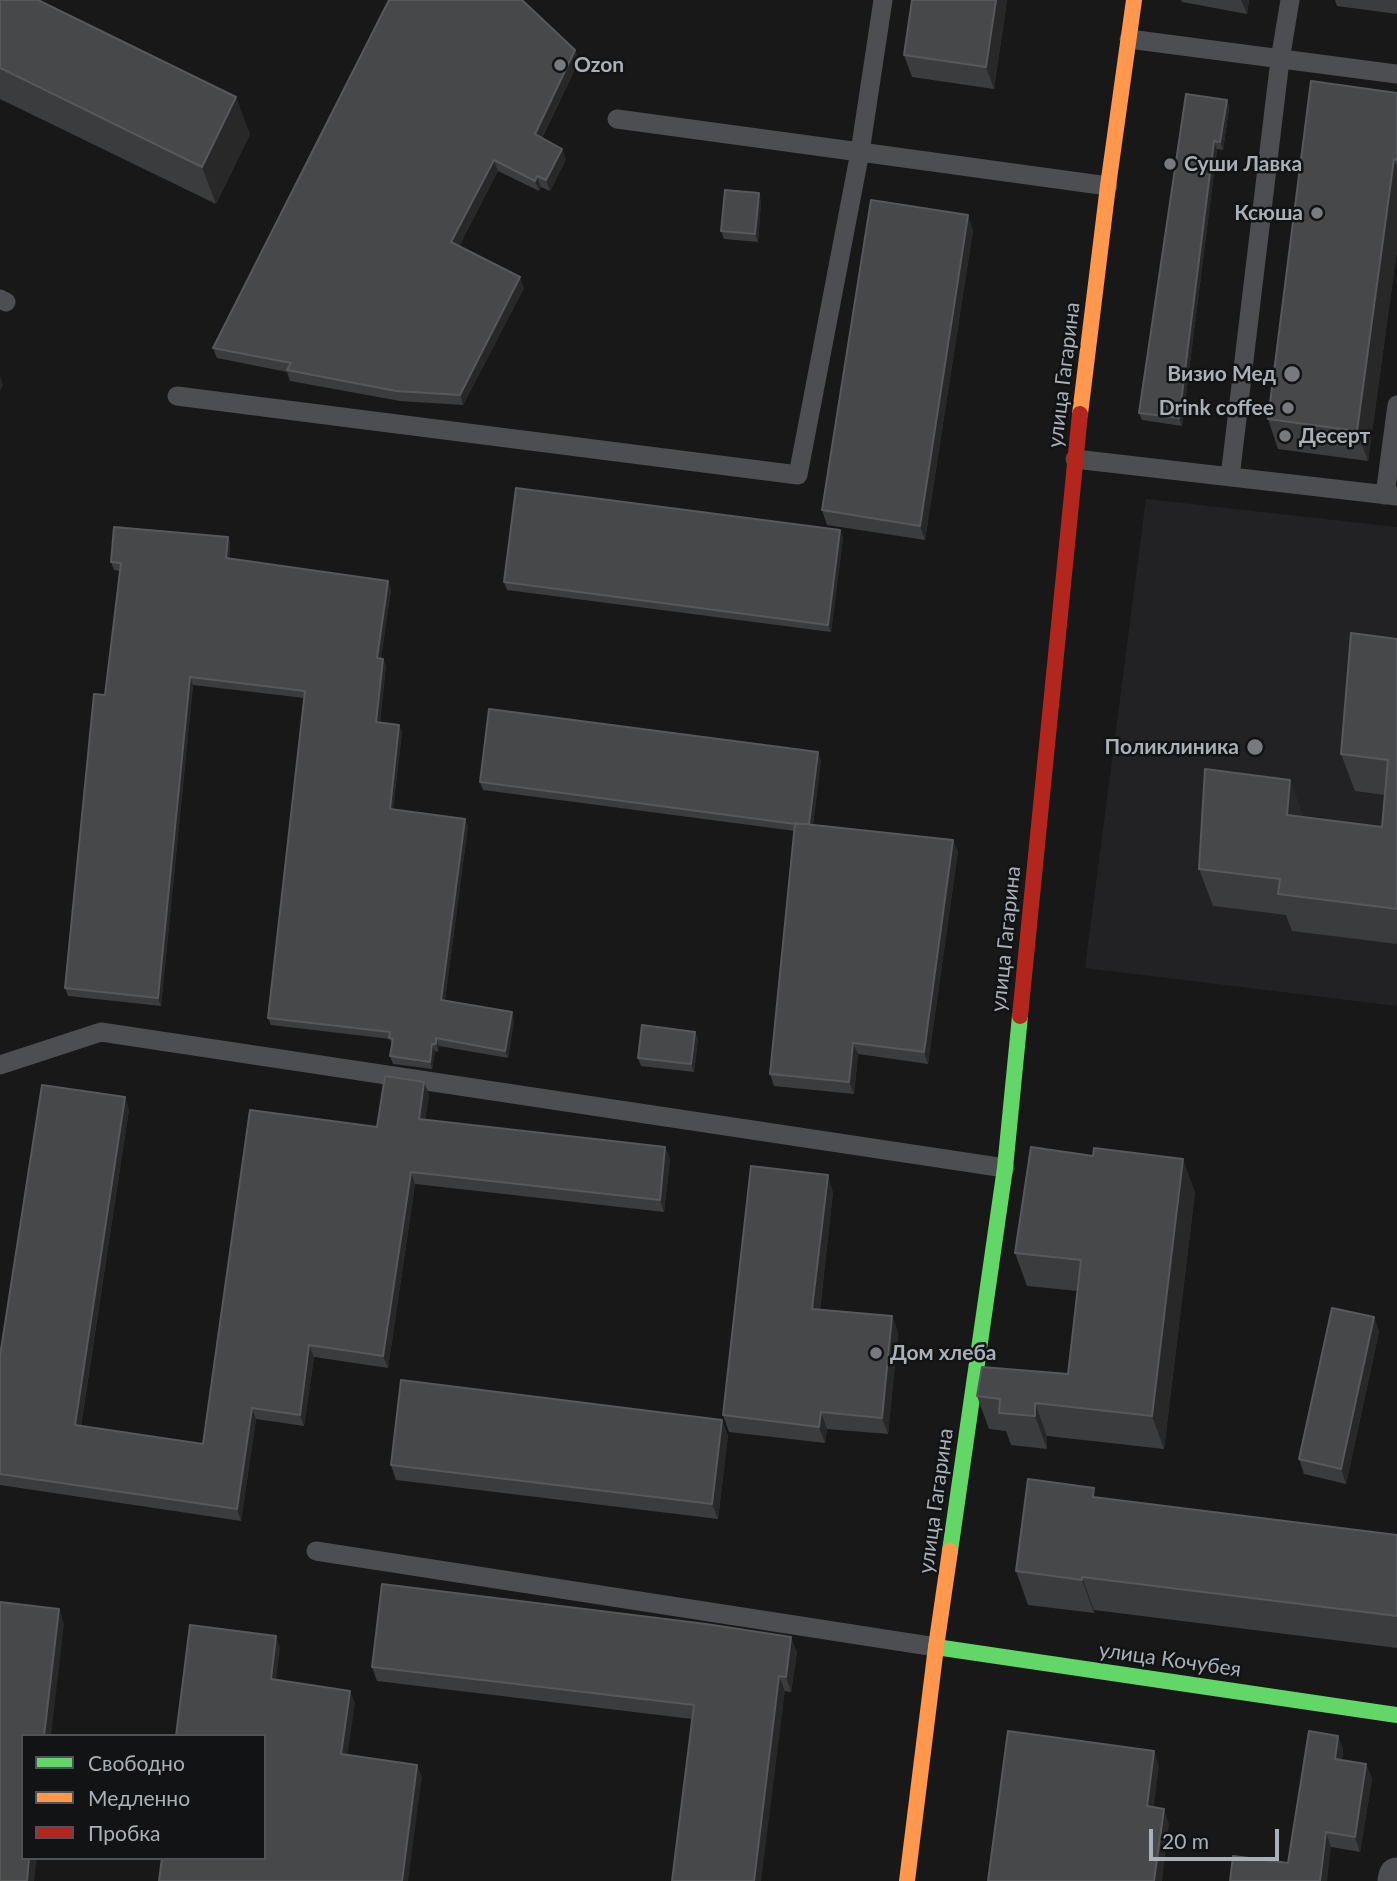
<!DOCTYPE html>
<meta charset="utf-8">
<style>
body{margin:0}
#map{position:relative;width:1397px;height:1881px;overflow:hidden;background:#181818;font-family:Lato,sans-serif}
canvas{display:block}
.legend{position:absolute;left:21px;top:1734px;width:245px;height:126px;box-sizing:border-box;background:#121314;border:2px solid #4f5256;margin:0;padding:9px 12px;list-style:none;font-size:21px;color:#aab0b8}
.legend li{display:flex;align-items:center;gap:14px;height:35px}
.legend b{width:35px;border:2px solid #4f5256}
.scale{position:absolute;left:1149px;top:1829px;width:130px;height:32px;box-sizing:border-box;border:4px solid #aab0b8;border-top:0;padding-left:9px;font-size:21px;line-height:24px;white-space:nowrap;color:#aab0b8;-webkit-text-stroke:5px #121314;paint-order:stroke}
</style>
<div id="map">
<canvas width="1397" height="1881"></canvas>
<ul class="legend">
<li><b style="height:9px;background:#63d668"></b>Свободно</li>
<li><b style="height:9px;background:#ff974d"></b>Медленно</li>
<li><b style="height:9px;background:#b3261e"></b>Пробка</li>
</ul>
<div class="scale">20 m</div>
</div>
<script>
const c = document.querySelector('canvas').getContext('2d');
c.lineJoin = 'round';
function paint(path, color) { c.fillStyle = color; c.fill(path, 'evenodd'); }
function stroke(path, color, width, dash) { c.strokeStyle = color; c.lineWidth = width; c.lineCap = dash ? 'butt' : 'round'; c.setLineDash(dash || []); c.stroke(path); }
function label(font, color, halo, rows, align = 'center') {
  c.font = font + ' Lato,sans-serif'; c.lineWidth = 5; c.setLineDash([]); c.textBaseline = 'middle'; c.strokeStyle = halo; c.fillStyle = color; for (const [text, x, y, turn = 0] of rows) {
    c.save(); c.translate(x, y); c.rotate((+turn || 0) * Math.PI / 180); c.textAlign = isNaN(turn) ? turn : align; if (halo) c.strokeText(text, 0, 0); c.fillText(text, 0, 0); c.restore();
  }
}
const built = new Path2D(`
 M1146,499L1397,527V1006L1085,968Z`);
const lane = new Path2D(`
 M1129,39L1397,74
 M617,119L860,152L883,0
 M0,299L6,302
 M177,396L798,475L860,152L1108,186
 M1075,459L1397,496
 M1230,477L1280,60L1290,0
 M1385,495L1397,405
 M0,1065L101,1032L1005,1168
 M316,1551L936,1647`);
const street = new Path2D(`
 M1396,1881L1397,1876`);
const fast = new Path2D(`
 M950,1551L1005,1168L1020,1016
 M936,1647L1397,1715`);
const slow = new Path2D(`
 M1080,414L1108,186L1134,0
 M907,1881L936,1647L950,1551`);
const jam = new Path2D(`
 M1020,1016L1080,414`);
const wall = new Path2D(`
 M0,0L250,134L216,204L0,99Z
 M1007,0L994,89L912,77L904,55Z
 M1181,0H1249L1247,14L1182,2Z
 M1335,0H1397V14L1337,6Z
 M579,61L542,138L566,159L550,191L541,187L539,191L498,171L459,246L524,288L463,405L400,401L290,381L287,372L217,358L213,348Z
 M1397,93V250L1368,461L1278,449L1268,419Z
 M1186,94L1227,100L1229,108L1223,150L1217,149L1182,426L1142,420L1139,413Z
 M761,201L758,242L724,239L721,231Z
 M973,230L925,540L827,525L822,510Z
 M840,530L843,538L831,632L507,590L504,582Z
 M228,537L230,544L229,559L391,589L381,658L386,666L380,722L402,732L393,809L468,826L445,1000L514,1020L508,1058L439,1046L438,1052L435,1051L432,1069L393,1064L390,1056L392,1045L390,1039L271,1025L268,1018L304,698L193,685L161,1006L68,996L65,988L105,695L120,571L114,570L111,562Z
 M1397,639V944L1292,931L1286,915L1213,906L1199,869L1304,817L1382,827L1385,795L1355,791L1341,754Z
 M821,760L813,825L958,851L928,1064L858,1054L854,1094L774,1086L770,1074L795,831L483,790L480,782Z
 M695,1032L698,1039L694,1072L641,1066L638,1058Z
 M429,1094L425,1120L665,1147L670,1159L664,1212L415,1184L388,1368L314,1357L304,1426L256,1419L241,1521L0,1485V1356L129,1109L81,1426L203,1444L377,1127Z
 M833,1192L820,1310L892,1316L898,1333L888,1434L827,1429L825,1443L729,1432L723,1415Z
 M1195,1192L1164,1449L1047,1436V1449L1011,1445L1006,1431L989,1429L977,1396L1068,1374L1078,1291L1027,1286L1015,1253Z
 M1374,1317L1379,1332L1346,1484L1304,1474L1299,1459Z
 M728,1435L718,1519L396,1480L391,1465Z
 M1097,1497L1397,1535V1648L1094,1610V1613L1028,1605L1016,1571Z
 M797,1652L791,1692L785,1691L692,1719L377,1681L372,1667Z
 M1338,1736L1343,1750L1342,1760L1366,1764L1372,1779L1360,1852L1331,1847L1288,1863Z`);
const shadedWall = new Path2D(`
 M996,0H1007L994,89L986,67Z
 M1241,0H1249L1247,14Z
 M575,50L579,61L538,145L535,134Z
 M236,97L250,134L216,204L202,167Z
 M1227,100L1229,108L1223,150L1220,142Z
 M1214,141L1217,149L1182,426L1179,418Z
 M562,149L566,159L550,191L546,180Z
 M1394,159L1397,167V250L1368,461L1357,431Z
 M494,160L498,171L455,253L451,242Z
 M537,176L541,187L539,191L535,181Z
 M759,193L761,201L758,242L755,234Z
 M968,215L973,230L925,540L920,526Z
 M520,277L524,288L463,405L460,395Z
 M0,376L3,385L0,391Z
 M840,530L843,538L831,632L828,625Z
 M228,537L230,544L228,566L226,558Z
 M388,581L391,589L380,666L377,658Z
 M383,659L386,666L379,730L376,722Z
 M190,677L193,685L161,1006L158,998Z
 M399,725L402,732L392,816L390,809Z
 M818,752L821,760L812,833L809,826Z
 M1290,780L1304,817L1287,815Z
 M465,819L468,826L444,1007L441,1000Z
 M953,840L958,851L928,1064L924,1052Z
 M512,1012L514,1020L508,1058L505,1051Z
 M695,1032L698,1039L694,1072L691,1064Z
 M436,1038L439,1046L438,1052L436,1044Z
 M853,1043L858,1054L854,1094L849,1082Z
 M432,1044L435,1051L432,1069L430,1062Z
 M424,1082L429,1094L423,1131L419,1119Z
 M125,1097L129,1109L79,1437L75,1425Z
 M665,1147L670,1159L664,1212L660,1200Z
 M1183,1159L1195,1192L1164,1449L1152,1416Z
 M411,1172L415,1184L388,1368L383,1356Z
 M828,1175L833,1192L818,1325L812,1309Z
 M892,1316L898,1333L888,1434L882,1418Z
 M1374,1317L1379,1332L1346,1484L1341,1469Z
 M309,1345L314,1357L304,1426L300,1415Z
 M1035,1403L1047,1436V1449L1035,1416Z
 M252,1408L256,1419L241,1521L237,1509Z
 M821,1412L827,1429L825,1443L819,1427Z
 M722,1420L728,1435L718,1519L712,1504Z
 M1082,1577L1094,1610V1613L1082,1580Z
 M59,1609L64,1624L51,1736H44Z
 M276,1636L280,1648L275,1691L271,1679Z
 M791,1637L797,1652L791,1692L786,1677Z
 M779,1676L785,1691L761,1881H754Z
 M350,1691L355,1703L346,1766L341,1754Z
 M1338,1736L1343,1750L1340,1774L1335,1759Z
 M1154,1751L1159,1766L1152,1821L1147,1806Z
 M1366,1764L1372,1779L1360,1852L1355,1837Z
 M417,1765L422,1777L408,1881H402Z
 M1164,1809L1169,1824L1162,1881H1154Z
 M1326,1832L1331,1847L1327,1881H1320Z
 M29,1858H37L34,1881H27Z`);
const building = new Path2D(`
 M0,0H38L236,97L202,167L0,68Z
 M389,0H522L575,50L535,134L562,149L546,180L537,176L535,181L494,160L451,242L520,277L460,395L396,391L287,370L291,363L213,348Z
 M912,0H996L986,67L904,55Z
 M1311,81L1397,93V160L1394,159L1357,431L1268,419Z
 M1186,94L1227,100L1220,142L1214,141L1179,418L1139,413Z
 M725,190L759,193L755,234L721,231Z
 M871,200L968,215L920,526L822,510Z
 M516,488L840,530L828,625L504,582Z
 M114,527L228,537L226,558L388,581L377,658L383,659L376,722L399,725L390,809L465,819L441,1000L512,1012L505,1051L436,1038V1044H432L430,1062L390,1056L393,1039L389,1038L390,1032L268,1018L305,691L190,677L158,998L65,988L94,694L105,695L121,563L111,562Z
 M1351,633L1397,639V909L1278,894L1280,879L1199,869L1205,769L1290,780L1287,815L1382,827L1388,760L1341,754Z
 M489,709L818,752L809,824H795L480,782Z
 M795,823L953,840L924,1052L853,1043L849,1082L770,1074Z
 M642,1025L695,1032L691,1064L638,1058Z
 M385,1076L424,1082L419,1119L665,1147L660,1200L411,1172L383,1356L309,1345L300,1415L252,1408L237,1509L0,1474V1356L42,1085L125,1097L75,1425L203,1444L250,1110L377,1127Z
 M1031,1147L1093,1156L1094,1148L1183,1159L1152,1416L1035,1403V1416L999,1413L1000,1399L977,1396L982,1367L1068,1374L1081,1260L1015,1253Z
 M751,1166L828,1175L812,1309L892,1316L882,1418L821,1412L819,1427L723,1415Z
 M1332,1308L1374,1317L1341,1469L1299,1459Z
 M401,1380L722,1420L712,1504L391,1465Z
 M1028,1479L1094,1488L1093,1497L1397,1535V1616L1082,1577V1580L1016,1571Z
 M382,1584L706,1624L791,1637L786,1677L779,1676L754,1881H672L694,1705L372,1667Z
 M0,1602L59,1609L44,1736H23V1858H29L27,1881H0Z
 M190,1625L276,1636L271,1679L350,1691L341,1754L417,1765L402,1881H159L162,1858H264V1736H176Z
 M1008,1731L1154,1751L1147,1806L1164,1809L1154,1881H988Z
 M1309,1731L1338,1736L1335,1759L1366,1764L1355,1837L1326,1832L1320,1881H1230L1233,1856L1288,1863Z`);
const markers = [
 [560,65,7,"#777b80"],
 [1170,164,7,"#777b80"],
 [1317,213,7,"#777b80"],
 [1292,374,9,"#777b80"],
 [1288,408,7,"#777b80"],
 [1285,436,7,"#777b80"],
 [1255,747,9,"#777b80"],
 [876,1353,7,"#777b80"]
];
const poiNames = [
 ["Ozon",574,65],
 ["Суши Лавка",1184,164],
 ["Ксюша",1303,213,"right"],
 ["Визио Мед",1276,374,"right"],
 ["Drink coffee",1274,408,"right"],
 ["Десерт",1299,436],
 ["Поликлиника",1239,747,"right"],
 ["Дом хлеба",890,1353]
];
const streetNames = [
 ["улица Гагарина",1064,375,-83],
 ["улица Гагарина",1006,939,-84],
 ["улица Гагарина",936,1501,-82],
 ["улица Кочубея",1170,1660,8]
];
paint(built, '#222224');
stroke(lane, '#4d4e51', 19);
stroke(street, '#4d4e51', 37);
stroke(fast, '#63d668', 16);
stroke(slow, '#ff974d', 16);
stroke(jam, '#b3261e', 16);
paint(wall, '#3a3c3d');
paint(shadedWall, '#282829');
paint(building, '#46484a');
stroke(building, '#56585c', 2);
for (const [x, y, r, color] of markers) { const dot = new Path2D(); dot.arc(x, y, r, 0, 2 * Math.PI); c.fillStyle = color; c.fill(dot); stroke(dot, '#121314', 2.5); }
label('bold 21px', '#aab0b8', '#121314', poiNames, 'left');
label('21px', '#aab0b8', '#121314', streetNames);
</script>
